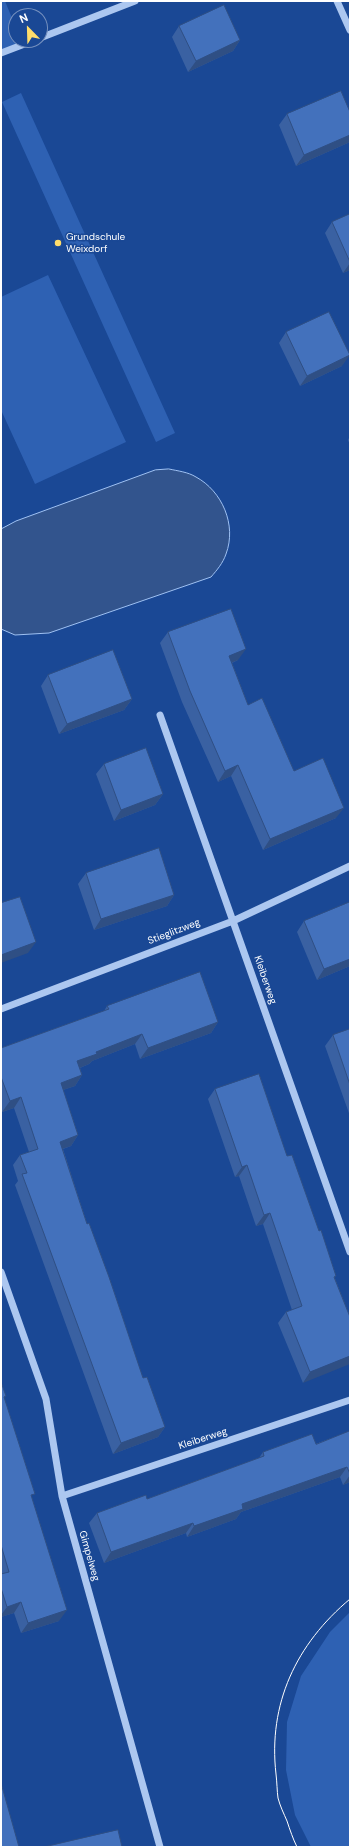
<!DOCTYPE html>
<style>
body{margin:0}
#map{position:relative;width:351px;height:1848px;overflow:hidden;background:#1a4895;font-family:"DM Sans",sans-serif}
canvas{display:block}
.frame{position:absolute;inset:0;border:2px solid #fff;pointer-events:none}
.north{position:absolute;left:8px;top:8px;width:40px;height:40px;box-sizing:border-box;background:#1a4895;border:1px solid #7691bf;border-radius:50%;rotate:337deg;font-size:11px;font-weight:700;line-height:16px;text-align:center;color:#fff}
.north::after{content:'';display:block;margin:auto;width:14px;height:18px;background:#ffdd6b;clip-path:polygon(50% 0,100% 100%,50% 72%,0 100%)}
</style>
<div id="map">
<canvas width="351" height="1848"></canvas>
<div class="frame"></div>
<div class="north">N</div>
</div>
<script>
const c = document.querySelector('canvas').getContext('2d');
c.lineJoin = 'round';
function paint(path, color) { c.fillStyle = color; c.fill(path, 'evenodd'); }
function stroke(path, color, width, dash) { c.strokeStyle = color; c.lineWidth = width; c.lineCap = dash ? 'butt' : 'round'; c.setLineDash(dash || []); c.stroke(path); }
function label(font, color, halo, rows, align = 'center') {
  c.font = font + ' "DM Sans",sans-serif'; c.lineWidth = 3; c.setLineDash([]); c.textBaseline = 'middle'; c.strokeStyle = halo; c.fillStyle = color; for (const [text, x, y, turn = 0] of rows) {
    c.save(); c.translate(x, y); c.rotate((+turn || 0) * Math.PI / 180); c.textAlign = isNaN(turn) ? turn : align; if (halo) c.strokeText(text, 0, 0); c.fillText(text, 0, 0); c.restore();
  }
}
const green = new Path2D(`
 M1,1H5L16,28V40H21L23,44L1,53Z
 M21,93L175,433L156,442L2,102Z
 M48,275L126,442L35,484L1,410V297Z
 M350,1612V1847H311L295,1815L286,1770L287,1722L301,1676L330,1632Z`);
const water = new Path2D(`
 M169,469C178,471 188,472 196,477C222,491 237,525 226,554C223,563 217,570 211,577L49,633L15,635L1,629V529L16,521L155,470Z`);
const minor = new Path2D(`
 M337,1L350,30
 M40,38L135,1
 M1,53L35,40
 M160,715L350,1252
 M1,1009L233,921L350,866
 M1,1272L46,1399L62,1496L160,1847
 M62,1496L350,1400`);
const tram = new Path2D(`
 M297,1847C293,1839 290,1830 287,1821C284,1814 280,1806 278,1798C277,1791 277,1782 276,1774C268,1704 296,1644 350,1599`);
const wall = new Path2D(`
 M179,26L240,40L233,51L188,72L172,37Z
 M350,112V142L296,166L279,125L287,114Z
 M350,214V270L343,273L325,233L332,222Z
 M286,332L342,366L300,386L279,343Z
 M350,436V445L348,440Z
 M168,632L238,660L232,663L248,705L294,771L336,818L263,850L231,776L218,782L182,702L160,643Z
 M48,675L132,699L124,710L59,734L41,686Z
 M104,764L163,794L155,805L114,821L96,774Z
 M86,873L174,895L167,906L94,930L78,884Z
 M304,921L350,966L317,980L297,932Z
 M107,1006L218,1022L211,1033L140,1059L135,1044L92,1061L89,1064L80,1068L82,1075L75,1086L63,1090L78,1135L71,1146L63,1149L87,1224L143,1378L165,1427L158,1437L113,1454L15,1185L18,1181L13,1165L20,1155L29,1152L14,1108L2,1112L1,1108V1048L104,1011Z
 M350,1029V1116L325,1046L333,1035Z
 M215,1089L287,1156L350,1317L303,1383L278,1323L286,1312L292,1310L263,1224L256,1226L239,1176L235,1177L208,1099Z
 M1,1382L4,1399L32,1498L59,1621L21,1633L14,1613L1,1617Z
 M350,1431V1482L343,1485L340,1477L241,1512L236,1519L187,1537L186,1533L104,1563L89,1523L97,1513L147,1499L259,1458L263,1452L316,1444Z`);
const shadedWall = new Path2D(`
 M240,40L233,51L188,72L196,61Z
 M350,135V142L296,166L304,155Z
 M350,263V270L343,273Z
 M350,355L342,366L300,386L307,376Z
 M246,649L238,660L221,667L229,656Z
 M132,699L124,710L59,734L67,724Z
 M238,765L231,776L218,782L225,771Z
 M163,794L155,805L114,821L121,810Z
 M344,808L336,818L263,850L270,839Z
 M174,895L167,906L94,930L101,919Z
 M36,942L28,953L1,963V955Z
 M350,959V966L317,980L324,969Z
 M218,1022L211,1033L140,1059L148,1048Z
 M142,1034L135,1044L92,1061L89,1064L70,1072L77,1061L96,1052Z
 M82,1075L75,1086L54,1093L61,1083Z
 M21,1097L14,1108L2,1112L10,1101Z
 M78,1135L71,1146L53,1152L60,1142Z
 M247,1165L239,1176L235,1177L242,1167Z
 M270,1213L263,1224L256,1226L264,1215Z
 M350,1356V1364L303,1383L310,1372Z
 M165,1427L158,1437L113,1454L121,1443Z
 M347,1467L340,1477L241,1512L236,1519L187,1537L194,1526L242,1504Z
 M350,1475V1482L343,1485Z
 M193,1523L186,1533L104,1563L111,1552Z
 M21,1602L14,1613L1,1617V1615L7,1607Z
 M67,1610L59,1621L21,1633L28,1623Z`);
const building = new Path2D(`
 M224,5L240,40L196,61L179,26Z
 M341,91L350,112V135L304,155L287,114Z
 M350,214V262L332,222Z
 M329,312L350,355L307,376L286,332Z
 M231,609L246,649L229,656L248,705L262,698L294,771L323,758L344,808L270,839L238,765L225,771L190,691L168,632Z
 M113,650L132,699L67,724L48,675Z
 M146,748L163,794L121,810L104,764Z
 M159,848L174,895L101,919L86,873Z
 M20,897L36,942L1,955V903Z
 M350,902V959L324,969L304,921Z
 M200,972L218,1022L148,1048L142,1034L96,1052L97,1054L77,1061L82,1075L61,1083L78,1135L60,1142L87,1224L89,1223L109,1277L143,1378L147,1377L165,1427L121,1443L22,1174L27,1173L20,1155L38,1149L21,1097L10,1101L1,1077V1048L109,1009L107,1006Z
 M350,1029V1085L333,1035Z
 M259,1074L287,1156L292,1155L319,1231L321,1230L336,1276L334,1277L350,1317V1356L310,1372L286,1312L302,1306L270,1213L264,1215L247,1165L242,1167L215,1089Z
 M1,1382L6,1396L4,1397L35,1494L31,1495L67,1610L28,1623L21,1602L7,1607L1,1588V1574L9,1572L1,1545Z
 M350,1431V1474L347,1467L242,1504L243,1509L194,1526L193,1523L111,1552L97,1513L146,1495L147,1499L264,1456L263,1452L312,1434L316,1444Z
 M1,1783L19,1847H1Z
 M118,1830L122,1847H44Z`);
const markers = [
 [58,243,4,"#ffdd6b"]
];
const poiNames = [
 ["Grundschule",66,237],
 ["Weixdorf",66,249]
];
const streetNames = [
 ["Stieglitzweg",174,932,-21],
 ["Kleiberweg",265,980,71],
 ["Kleiberweg",203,1439,-18],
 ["Gimpelweg",89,1556,74]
];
paint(green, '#2e61b3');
paint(water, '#32548d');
stroke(water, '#9fc1f2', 1);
stroke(minor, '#acc7f0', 7);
stroke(tram, '#fff', 1);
paint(wall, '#3a61a2');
paint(shadedWall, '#2f4f84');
paint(building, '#4371bc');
stroke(building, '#2f4f84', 1);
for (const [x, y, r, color] of markers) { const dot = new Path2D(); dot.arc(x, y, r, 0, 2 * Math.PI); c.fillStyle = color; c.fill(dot); stroke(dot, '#1a4895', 1.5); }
label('10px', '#fff', '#1a4895', poiNames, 'left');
label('10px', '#fff', '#1a4895', streetNames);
</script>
